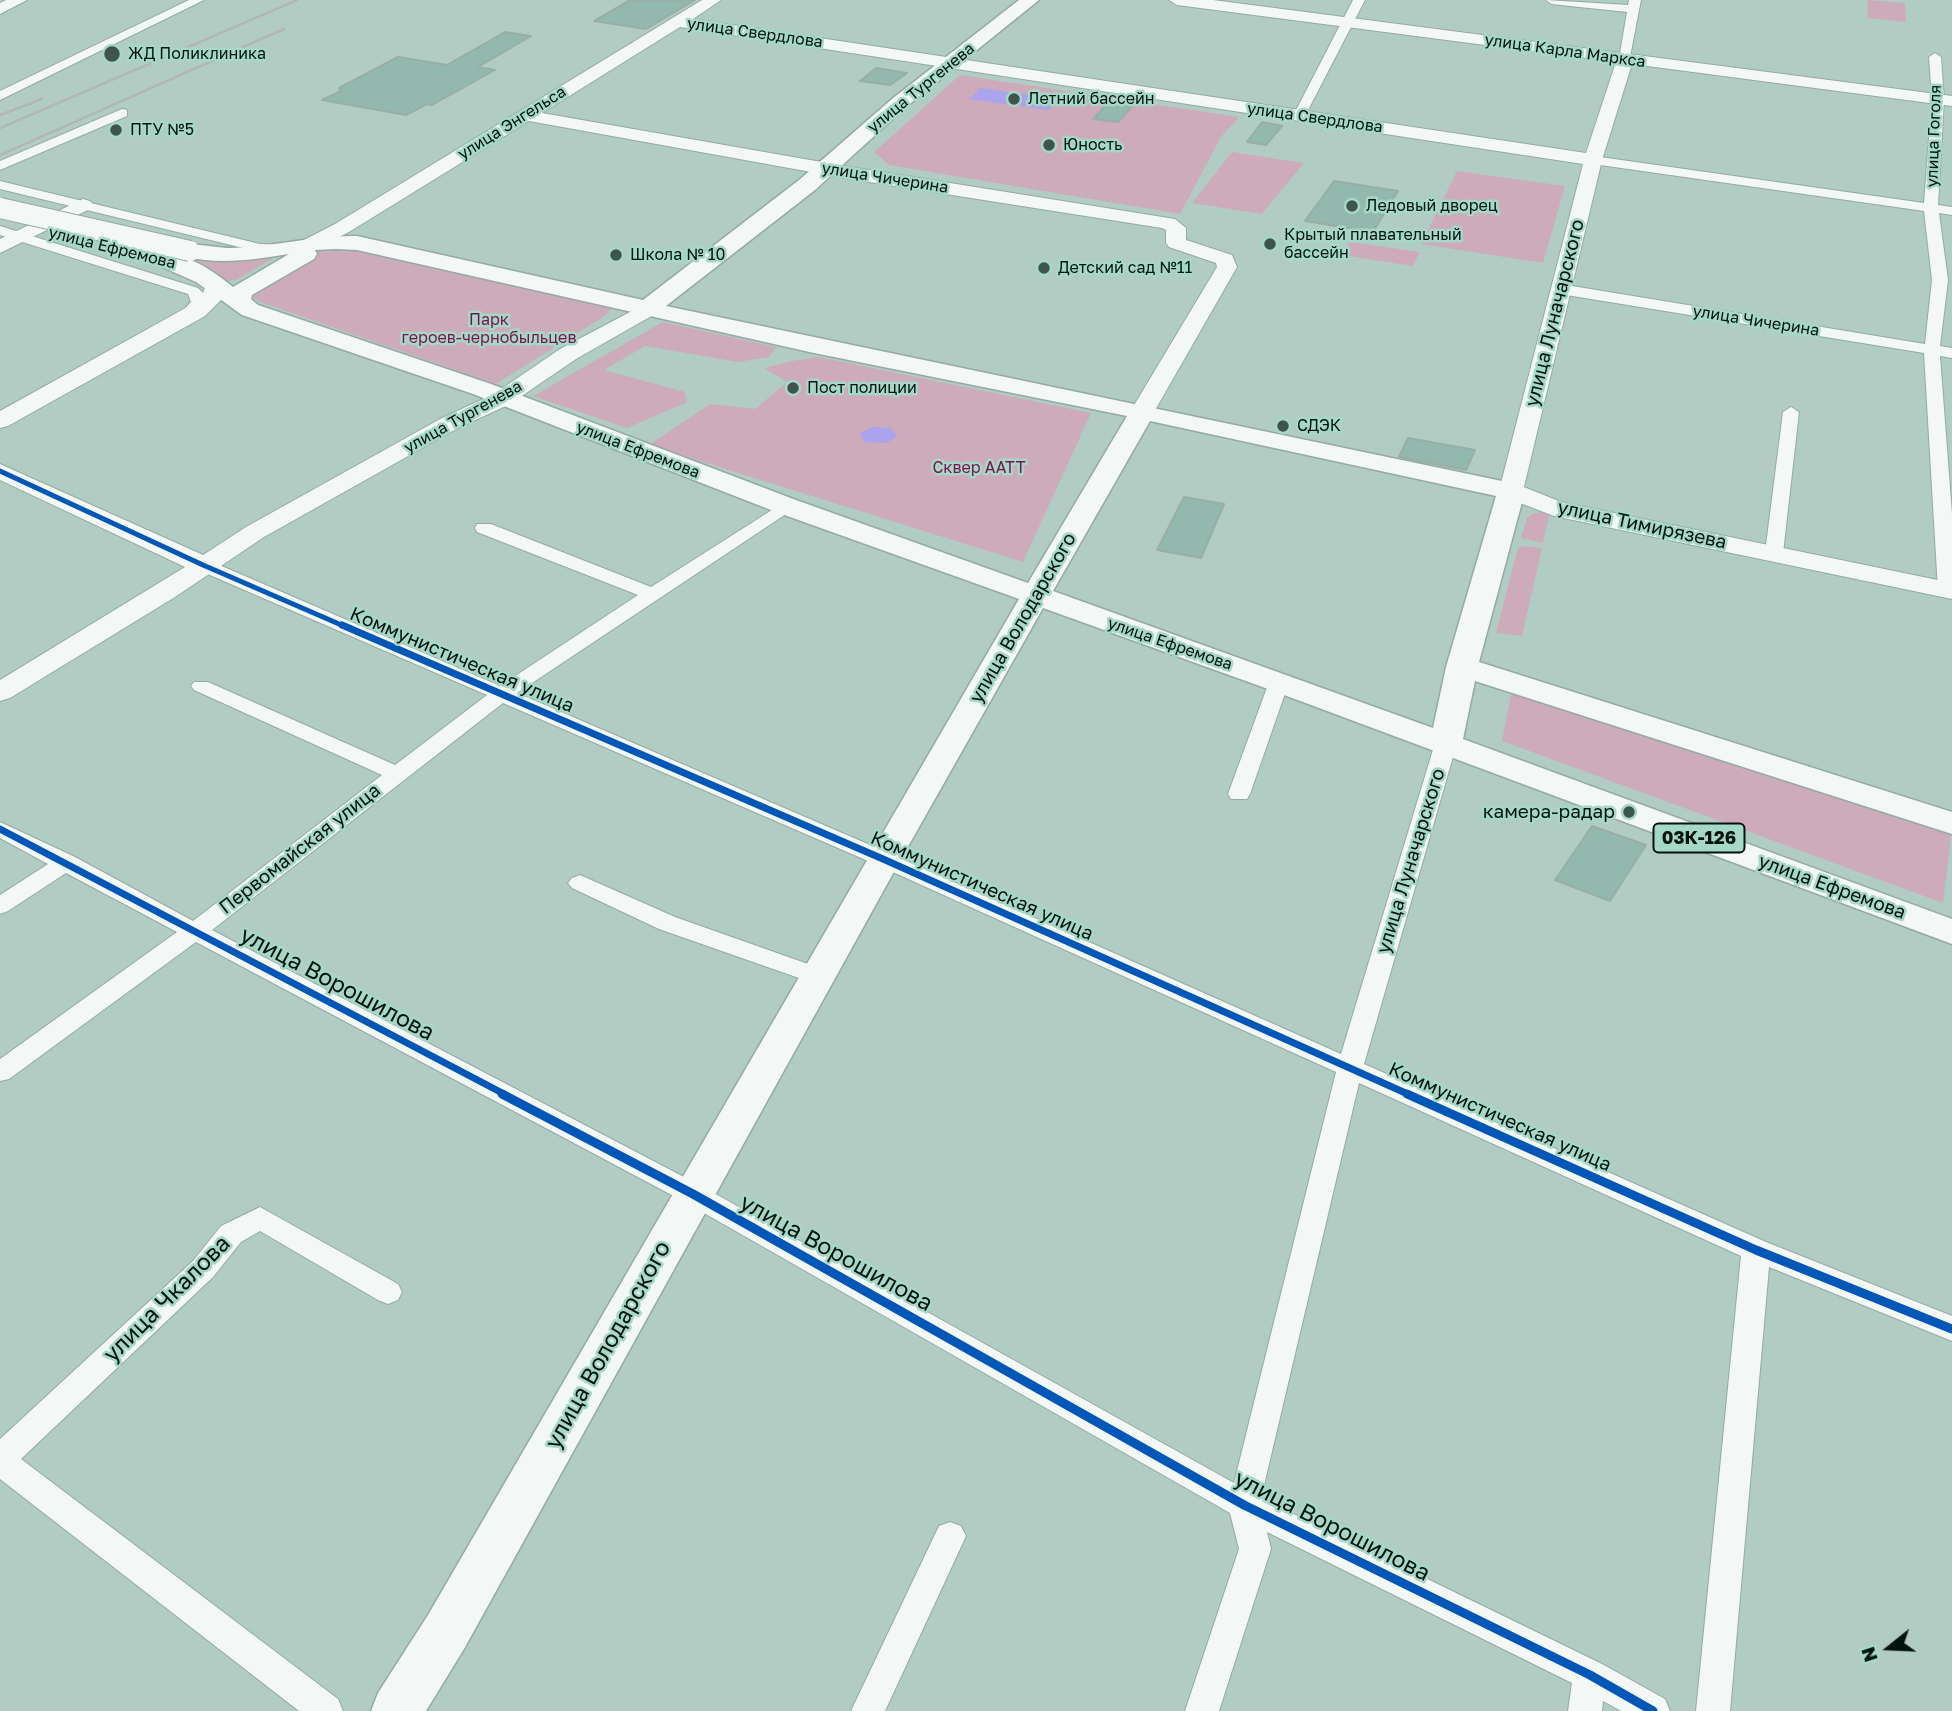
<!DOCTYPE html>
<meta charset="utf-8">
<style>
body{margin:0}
#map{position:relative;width:1952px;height:1711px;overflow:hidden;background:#b1ccc3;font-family:"Golos Text",sans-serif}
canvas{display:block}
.north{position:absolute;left:1854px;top:1613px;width:70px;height:70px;-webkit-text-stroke:5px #a5d8c7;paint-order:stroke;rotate:252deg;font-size:19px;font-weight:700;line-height:28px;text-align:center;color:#02130e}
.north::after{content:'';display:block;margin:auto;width:24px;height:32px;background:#02130e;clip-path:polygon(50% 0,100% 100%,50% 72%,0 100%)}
</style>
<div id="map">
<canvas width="1952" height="1711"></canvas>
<div class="north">N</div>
</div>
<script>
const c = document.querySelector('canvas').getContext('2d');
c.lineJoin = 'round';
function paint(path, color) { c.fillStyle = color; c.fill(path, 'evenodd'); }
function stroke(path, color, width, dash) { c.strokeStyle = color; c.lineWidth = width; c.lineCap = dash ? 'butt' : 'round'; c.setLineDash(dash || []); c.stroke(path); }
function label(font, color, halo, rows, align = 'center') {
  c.font = font + ' "Golos Text",sans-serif'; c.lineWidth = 5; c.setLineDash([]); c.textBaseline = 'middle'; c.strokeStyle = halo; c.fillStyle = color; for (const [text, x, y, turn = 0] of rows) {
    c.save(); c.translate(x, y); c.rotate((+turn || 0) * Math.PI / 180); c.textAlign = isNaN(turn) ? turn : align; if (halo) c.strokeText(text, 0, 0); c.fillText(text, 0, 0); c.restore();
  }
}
const green = new Path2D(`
 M1868,0L1905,3L1906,22L1867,18Z
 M960,75L1239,117L1221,137L1180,214L889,165L874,152Z
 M1232,152L1304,163L1262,214L1192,203Z
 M1457,171L1565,186L1543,263L1421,244Z
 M58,227L274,256L275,257L236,280L227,281L205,265Z
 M1350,242L1420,252L1413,266L1341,255Z
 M351,245L612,308L606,315L496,384L263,303L253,298L250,293L315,251L327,247Z
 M663,322L776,347L769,357L738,362L645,346L604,370L685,392L687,402L627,428L533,396Z
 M819,357L1091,413L1023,562L649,445L710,404L755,409L787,382L764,368L792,361Z
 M1550,511L1543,543L1521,538L1527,518L1534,513Z
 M1525,546L1542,548L1522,636L1496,633L1518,548Z
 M1512,689L1952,828L1943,903L1502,741Z`);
const water = new Path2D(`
 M981,88L1059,99L1048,110L969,99Z
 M873,427L891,428L897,436L887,443L864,442L860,433Z`);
const building = new Path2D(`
 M630,0H695L646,29L594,21Z
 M505,32L531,36L478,67L495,70L432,105L427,104L406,115L322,100L341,91L339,88L398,57L447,65Z
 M876,68L907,73L890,85L860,81Z
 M1112,99L1136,102L1118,122L1093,119Z
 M1262,122L1282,126L1266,145L1247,142Z
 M1334,181L1398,191L1373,232L1305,221Z
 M1408,438L1475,450L1466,470L1399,457Z
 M1184,497L1224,504L1201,558L1157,550Z
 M1592,826L1646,845L1610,901L1555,880Z`);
const street = new Path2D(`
 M189,0H204L0,100V91Z
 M1353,0H1365L1305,116L1304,119H1294L1293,116Z
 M1546,0L1628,5L1629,0H1641L1629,62L1619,59L1627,12L1551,4Z
 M1935,53L1941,57L1944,99L1938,205L1952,207V215L1939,213L1948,280L1940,346L1952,348V358L1940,356L1952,514V595L1948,596L1938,590L1924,353L1560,294L1552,289L1560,284L1925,344L1932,280L1924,211L1593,164L1586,160L1593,156L1924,203L1932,99L1929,57Z
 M122,109L127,110V116L0,170V161Z
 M0,181L260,244L285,245L292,249L285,253L260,252L0,189Z
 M0,226L198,288L206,296L207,303L187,324H175L173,321L191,302L188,294L0,235Z
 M1791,407L1799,412L1783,553L1774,559L1765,553L1783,412Z
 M786,501L795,506L792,510L517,693L891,854L1341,1054L1435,743L1438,738H1454L1457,743L1364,1064L1766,1242L1952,1316V1341L1769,1267L1730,1711H1696L1741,1256L1359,1083L1261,1498L1602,1664L1665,1699L1670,1711H1621L1603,1701L1602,1711H1568L1572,1683L1267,1532L1271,1549L1219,1711H1185L1239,1549L1230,1513L683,1201L196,942L9,1079L0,1081V1059L177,932L66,873L8,911L0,914V895L48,864L0,838V822L75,857L193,921L382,775L194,690L191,686L194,682H208L395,765L487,695L196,569L194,565L196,561H210L500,686L638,595L477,532L475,528L477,524H491L651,587ZM503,703L875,864L1336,1072L1234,1483L703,1187L212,930Z
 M1279,676L1286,678L1289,682L1250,794L1247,799H1231L1228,794L1269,682L1272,678Z
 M580,875L675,917L825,970L828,976L825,982L816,984L659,929L572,888L568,883L572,878Z
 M260,1207L398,1284L402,1292L398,1300L388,1304L378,1300L260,1231L241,1242L213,1277L21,1459L338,1699L343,1711H299L0,1479V1439L193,1261L221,1226Z
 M950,1522L961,1526L966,1536L885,1711H851L939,1526Z`);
const secondary = new Path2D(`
 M6,0H27L0,14V3Z
 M702,0H721L693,19L1586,153L1616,62L1177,5L1169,0H1213L1952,96V106L1632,64L1602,160L1524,487L1561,502L1952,583V599L1554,516L1502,496L1499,491L1583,164L680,27L542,113L850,167L1175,219L1186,228V240L1232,255L1237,267L1154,412L1150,417H1134L1130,412L1217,267L1216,263L1169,247L1166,243V230L1162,228L850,179L529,121L349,232L318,248H304L301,244L304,240L335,224Z
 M83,199L90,201L93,205L90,209L0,253V239Z
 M215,277L222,279L225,283L223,298L205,316L8,426L0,428V411L189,306L202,296L208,279Z
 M647,303L655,304L658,309L655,314L576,359L510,404L458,428L264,537L175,597L10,698L0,701V680L185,567L0,480V464L203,555L246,527L442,418L494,394L560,349Z`);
const primary = new Path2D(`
 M1019,0H1039L906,107L815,190L666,306L1521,485L1525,491L1479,662L1952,812V834L1475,681L1463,739L1952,919V944L1268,689L1043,608L901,859L464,1649L426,1711H371L378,1693L428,1615L1019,599L776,512L473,394L242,315L196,282L162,267L159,262L162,257C186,251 215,272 233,287L289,254C253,260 218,265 182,256L179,251L182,246C197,242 215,248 231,248C274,247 314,235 357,236L643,300L799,180L892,99ZM336,249L357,250L814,353L1127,416L1028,583L796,500L491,384L258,305L251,299L252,295L314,259L317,254L315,250ZM1150,421L1496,496L1446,667L1433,728L1053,591Z`);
const rail = new Path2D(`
 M0,115L42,99
 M0,128L297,0
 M0,155L284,29`);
const primaryBridge = new Path2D(`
 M0,208L190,251`);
const cyclewayFar2 = new Path2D(`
 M0,471L203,565L346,627`);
const cyclewayFar1 = new Path2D(`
 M342,625L883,859L1410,1095
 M0,829L506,1095`);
const cycleway = new Path2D(`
 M502,1094L693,1194L1244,1505L1590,1675L1653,1711
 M1407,1094L1756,1250L1952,1329`);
const markers = [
 [112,54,9,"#3f544d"],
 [1014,99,7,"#3f544d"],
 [116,130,7,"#3f544d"],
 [1049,145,7,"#3f544d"],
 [1352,206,7,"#3f544d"],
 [1270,244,7,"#3f544d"],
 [616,255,7,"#3f544d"],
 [1044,268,7,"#3f544d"],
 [793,388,7,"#3f544d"],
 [1283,426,7,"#3f544d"],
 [1629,812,7,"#3f544d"]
];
const farStreetnames = [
 ["улица Свердлова",755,33,8],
 ["улица Карла Маркса",1565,51,8],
 ["улица Тургенева",921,88,-39],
 ["улица Свердлова",1315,118,8],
 ["улица Энгельса",512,123,-32],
 ["улица Гоголя",1934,136,-88],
 ["улица Чичерина",885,178,9],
 ["улица Ефремова",112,248,14],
 ["улица Чичерина",1756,321,9],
 ["улица Тургенева",463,417,-29],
 ["улица Ефремова",638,450,21],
 ["улица Ефремова",1170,644,19]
];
const farPoinames = [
 ["ЖД Поликлиника",128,54],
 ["Летний бассейн",1028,99],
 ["ПТУ №5",130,130],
 ["Юность",1063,145],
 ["Ледовый дворец",1366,206],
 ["Крытый плавательный",1284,235],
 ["бассейн",1284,253],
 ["Школа № 10",630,255],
 ["Детский сад №11",1058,268],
 ["Пост полиции",807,388],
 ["СДЭК",1297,426]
];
const farParknames = [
 ["Парк",489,320],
 ["героев-чернобыльцев",489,338],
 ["Сквер ААТТ",979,468]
];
const shields = [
 [1699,838,91]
];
const shieldNames = [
 ["03К-126",1699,838]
];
const streetNames = [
 ["улица Луначарского",1555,313,-76],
 ["улица Тимирязева",1642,525,12],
 ["улица Володарского",1023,618,-60],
 ["Коммунистическая улица",462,660,23],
 ["Первомайская улица",300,849,-38],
 ["улица Луначарского",1411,861,-73],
 ["Коммунистическая улица",982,886,24],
 ["улица Ефремова",1832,887,20],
 ["Коммунистическая улица",1500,1117,24]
];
const poiNames = [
 ["камера-радар",1615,812]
];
const nearStreetnames = [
 ["улица Ворошилова",337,984,28],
 ["улица Ворошилова",836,1253,29],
 ["улица Чкалова",167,1299,-45],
 ["улица Володарского",608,1345,-61],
 ["улица Ворошилова",1332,1526,27]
];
paint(green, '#ceabbb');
paint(water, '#aba3ec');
paint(building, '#93b8ae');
stroke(building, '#98aea6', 2);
stroke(street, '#94aaa2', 2);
stroke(secondary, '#94aaa2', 2);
stroke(primary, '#94aaa2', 3);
paint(street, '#f3f7f6');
paint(secondary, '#f3f7f6');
paint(primary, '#f3f7f6');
stroke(rail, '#b0b7b5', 2.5);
stroke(primaryBridge, '#94aaa2', 22, []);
stroke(primaryBridge, '#f3f7f6', 20);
stroke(cyclewayFar2, '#0057b8', 5);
stroke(cyclewayFar1, '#0057b8', 7);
stroke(cycleway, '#0057b8', 9);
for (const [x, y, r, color] of markers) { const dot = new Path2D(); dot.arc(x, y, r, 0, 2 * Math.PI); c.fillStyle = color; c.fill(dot); stroke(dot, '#a5d8c7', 2.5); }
label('16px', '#02130e', '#a5d8c7', farStreetnames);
label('16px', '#02130e', '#a5d8c7', farPoinames, 'left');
label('16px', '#7b114d', '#a5d8c7', farParknames);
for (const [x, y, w] of shields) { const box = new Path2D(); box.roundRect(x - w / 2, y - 14.5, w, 29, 5); c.fillStyle = '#a5d8c7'; c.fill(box); stroke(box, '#02130e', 2); }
label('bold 18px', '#02130e', null, shieldNames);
label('19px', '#02130e', '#a5d8c7', streetNames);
label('19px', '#02130e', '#a5d8c7', poiNames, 'right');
label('23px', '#02130e', '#a5d8c7', nearStreetnames);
</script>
